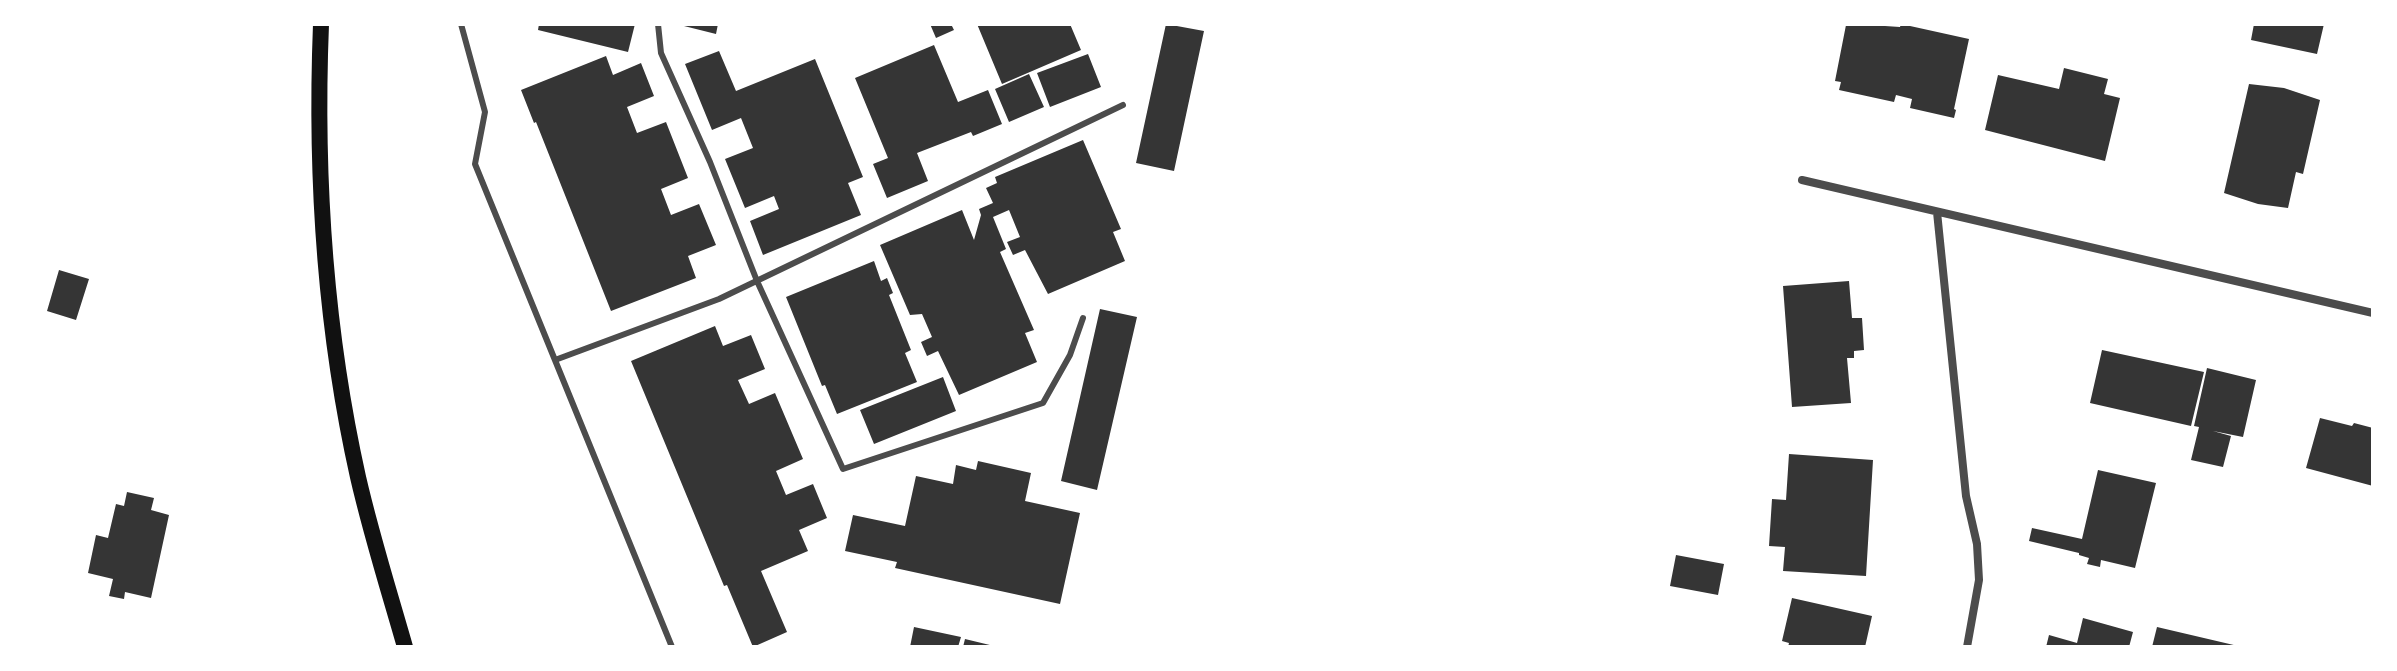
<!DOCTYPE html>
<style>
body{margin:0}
#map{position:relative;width:2397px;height:671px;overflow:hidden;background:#fff;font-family:"Fira Sans",sans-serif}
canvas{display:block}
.frame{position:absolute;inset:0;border:26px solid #fff;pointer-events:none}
</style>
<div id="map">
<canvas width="2397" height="671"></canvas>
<div class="frame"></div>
</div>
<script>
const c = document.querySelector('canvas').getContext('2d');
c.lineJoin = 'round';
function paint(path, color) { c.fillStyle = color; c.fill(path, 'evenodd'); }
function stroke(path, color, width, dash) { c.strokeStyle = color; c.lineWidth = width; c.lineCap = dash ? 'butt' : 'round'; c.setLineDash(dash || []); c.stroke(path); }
const building = new Path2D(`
 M539,24H635L628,52L538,30Z
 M676,24H718L716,34Z
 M930,24H951L954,30L936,38Z
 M977,24H1070L1081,50L1002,84Z
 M1166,24L1204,31L1174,171L1136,163Z
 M1855,24L1900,27L1901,24L1969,39L1954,109L1956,110L1954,118L1910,108L1912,99L1896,95L1894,102L1839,90L1841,82L1835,81L1846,25L1854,26Z
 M2254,24H2324L2317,54L2251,40Z
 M934,45L958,102L988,90L1002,124L973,136L971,132L917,153L928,181L887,198L873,164L888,158L855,78Z
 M719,51L736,91L815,59L863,177L848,183L861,215L763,255L750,221L779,209L774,196L745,208L725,159L753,148L741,118L712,130L685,64Z
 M1088,54L1101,87L1050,107L1037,73Z
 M606,56L613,75L641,63L654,96L627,107L637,133L666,122L688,178L661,189L671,215L699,204L716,245L688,256L696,278L611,311L536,122L534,123L521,90Z
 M2064,68L2108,79L2104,94L2120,98L2105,161L1985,130L1998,75L2059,89Z
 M1029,74L1044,107L1009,122L995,89Z
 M2249,84L2284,88L2320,100L2303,174L2296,172L2288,208L2258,204L2224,193Z
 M1083,140L1121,229L1113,232L1125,261L1048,294L1025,250L1013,255L1007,242L1020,237L1009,210L993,217L1006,249L1000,252L1034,330L1025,333L1037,362L959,395L938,351L927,356L921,342L932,337L922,314L910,315L880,245L962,210L974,240L981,215L979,209L993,203L986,188L997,183L995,177Z
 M874,261L881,281L887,278L893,293L889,295L911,350L905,353L917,382L837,414L825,385L822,386L786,297Z
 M59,270L89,279L76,320L47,311Z
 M1849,281L1852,318H1862L1864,350L1854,351V358H1847L1851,403L1792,407L1783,286Z
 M1100,309L1137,317L1097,490L1061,481Z
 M715,326L723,346L751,335L765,369L738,380L749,404L775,393L803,459L776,471L786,495L813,484L827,518L799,530L808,551L761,571L787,632L753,647L727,585L724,586L631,361Z
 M2102,350L2204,372L2191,426L2090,403Z
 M2207,368L2256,380L2243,437L2213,431L2231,436L2223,467L2191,460L2199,427L2194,426Z
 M943,377L956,411L874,444L860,410Z
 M2320,418L2352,426L2354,423L2373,428V486L2306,468Z
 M1789,454L1873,460L1866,576L1783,571L1785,547L1769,546L1772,499L1786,500Z
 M978,461L1031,473L1025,501L1080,513L1060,604L895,568L897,562L845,551L853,515L905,526L916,476L953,484L956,465L976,470Z
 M2098,470L2156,483L2135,568L2101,560L2100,567L2087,564L2089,558L2079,555V553L2029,541L2032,528L2082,539Z
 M127,492L154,498L151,510L169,515L151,598L125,592L124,599L109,596L113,579L88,573L96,535L108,538L116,504L124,506Z
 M1676,555L1724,564L1718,595L1670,586Z
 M1792,598L1872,616L1865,647H1788L1789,643L1782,641Z
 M2083,618L2133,632L2129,647H2046L2049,635L2077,643Z
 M914,627L961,637L958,647H910Z
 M2157,627L2238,646V647H2152Z
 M965,639L994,646V647H963Z`);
const service = new Path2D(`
 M461,24L485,112L475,164L672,647
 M658,24L661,53L710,162L757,281L843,469L1043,403L1070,355L1083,318
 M555,360L719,299L1123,105`);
const minor = new Path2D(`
 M1802,180L2373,313
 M1937,212L1966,496L1977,544L1979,580L1967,647`);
const secondary = new Path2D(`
 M321,24C315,175 325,329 358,477C371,534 389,591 405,647`);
paint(building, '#353535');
stroke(service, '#4c4c4c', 6);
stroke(minor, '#4c4c4c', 8);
stroke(secondary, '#111', 16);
</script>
